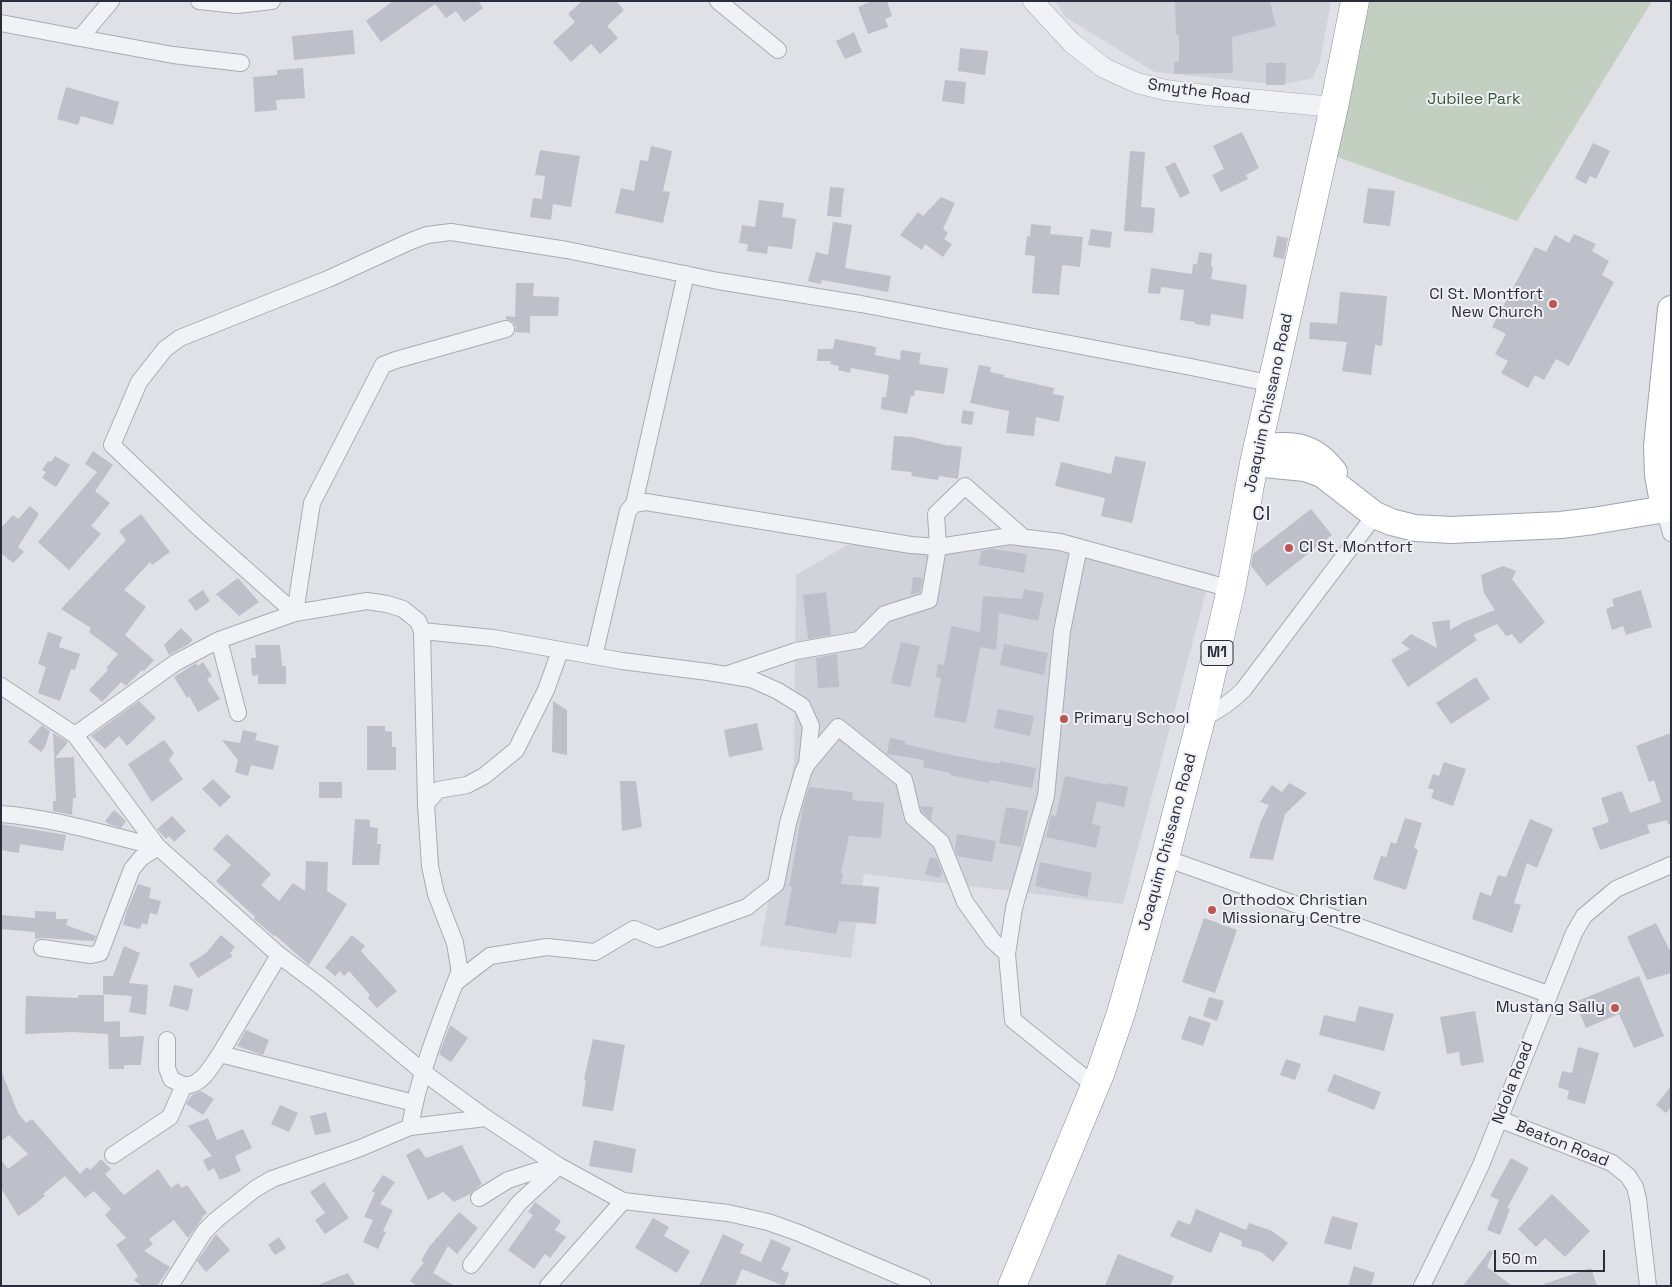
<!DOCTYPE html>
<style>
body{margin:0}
#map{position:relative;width:1672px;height:1287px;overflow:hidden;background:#dfe1e6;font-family:"Space Grotesk",sans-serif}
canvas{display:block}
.frame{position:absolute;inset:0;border:2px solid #2a2d3c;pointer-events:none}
.scale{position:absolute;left:1494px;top:1250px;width:111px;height:22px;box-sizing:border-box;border:2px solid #2a2d3c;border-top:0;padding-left:6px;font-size:15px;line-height:18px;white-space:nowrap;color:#2a2d3c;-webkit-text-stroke:4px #eef0f4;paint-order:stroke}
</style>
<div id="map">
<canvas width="1672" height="1287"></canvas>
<div class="frame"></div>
<div class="scale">50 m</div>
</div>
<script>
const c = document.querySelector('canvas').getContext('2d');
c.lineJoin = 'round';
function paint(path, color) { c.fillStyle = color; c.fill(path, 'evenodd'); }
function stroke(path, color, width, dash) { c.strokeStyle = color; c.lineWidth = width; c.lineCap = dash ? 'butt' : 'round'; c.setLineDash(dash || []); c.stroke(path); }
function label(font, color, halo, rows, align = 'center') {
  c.font = font + ' "Space Grotesk",sans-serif'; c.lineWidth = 4; c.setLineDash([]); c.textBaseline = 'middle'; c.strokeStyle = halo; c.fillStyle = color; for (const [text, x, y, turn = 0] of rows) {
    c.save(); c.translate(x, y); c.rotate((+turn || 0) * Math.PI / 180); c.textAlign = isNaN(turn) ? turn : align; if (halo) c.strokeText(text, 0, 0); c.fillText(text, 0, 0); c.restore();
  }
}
const built = new Path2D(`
 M1056,1H1331L1320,61L1313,78L1281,85L1155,72L1065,17Z
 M1048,537L1211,573L1123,904L864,874L851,958L760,946L794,763L796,575L847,545Z`);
const green = new Path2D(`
 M1365,1H1652L1517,221L1332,155Z`);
const building = new Path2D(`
 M393,1H478L483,8L464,22L456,11L446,18L435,4L381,42L366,21Z
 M582,1H616L624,10L607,26L618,38L600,54L591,44L571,62L553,42L575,22L568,14Z
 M872,1H887L892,16L885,19L888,27L868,34L858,7Z
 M1175,1H1270L1276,26L1232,37L1233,73L1174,74V62H1179V35H1176Z
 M353,30L355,54L294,60L292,36Z
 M854,32L862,52L845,59L836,41Z
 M960,48L988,51L985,75L958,71Z
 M1266,63H1286L1285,85H1266Z
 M303,68L305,98L276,100L277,110L255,112L253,77L277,75V70Z
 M945,80L966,82L964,104L942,101Z
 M66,87L119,102L113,125L81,116L78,125L57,119Z
 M1242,132L1259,168L1246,175L1248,179L1221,192L1212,175L1224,169L1213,146Z
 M1593,143L1610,151L1596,179L1590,176L1586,184L1575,178Z
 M651,146L672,151L663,191L670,192L663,223L615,213L621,188L634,191L640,160L648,161Z
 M540,150L580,156L571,207L553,204L551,220L530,217L533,198L542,199L545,176L535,175Z
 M1130,151L1145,152L1141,207L1155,208L1153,233L1124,231Z
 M1175,162L1190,193L1180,198L1165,167Z
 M830,187L844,188L841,217L827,216Z
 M1368,188L1395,191L1390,226L1363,223Z
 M941,197L955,203L943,229L948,233L944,239L952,244L943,257L925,244L922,250L900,235L918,212L923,216Z
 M759,200L784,203L782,217L796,219L792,249L768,246L767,254L747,251L748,244L739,243L742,225L755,227Z
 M833,222L852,225L845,268L891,276L888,292L822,280L821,284L808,281L816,252L828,255Z
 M1031,224L1051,226L1050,234L1083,237L1080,267L1062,265L1059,295L1032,293L1035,256L1025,255L1027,236L1030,237Z
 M1091,229L1112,232L1110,248L1088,245Z
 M1574,234L1596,244L1592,251L1609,261L1602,275L1614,282L1569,366L1556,359L1544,380L1535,375L1528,388L1501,373L1508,361L1495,354L1506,334L1492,327L1535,247L1546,252L1555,235L1569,243Z
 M1277,236L1288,238L1284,259L1273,257Z
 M1199,252L1212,254L1211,266L1213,267L1211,279L1247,285L1243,319L1211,314L1210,326L1195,324V322L1180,320L1184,290L1161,287L1160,294L1148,293L1151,268L1192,274L1193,264H1197Z
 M516,283H534L533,296L559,297L558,316H530V333L515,332L516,327L513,322L506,319V316L515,317Z
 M1340,292L1387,296L1382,346L1375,345L1371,375L1342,371L1347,342L1309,339L1310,322L1337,324Z
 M835,339L876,347L875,355L900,360L901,350L921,353L919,364L948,368L944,394L915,390L914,396H911L907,414L881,409L882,397H886L889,375L851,368L850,373L838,370L839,366L830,364L831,361H817L818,349H833Z
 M979,365L991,367L990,372L1004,375V377L1054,388L1053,394L1064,396L1059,422L1036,417L1034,436L1006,433L1009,411L970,403Z
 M963,410L974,412L972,425L961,423Z
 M894,436L912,437L949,446V445L962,447L958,479L939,476L938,480L911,476L912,472L891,470Z
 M93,451L113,465L95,491L110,503L91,526L101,534L69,570L38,542L97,472L85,464Z
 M55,456L70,465L56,487L42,478L46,472L42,470L48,461L51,462Z
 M1115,456L1146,462L1132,523L1101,516L1105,498L1055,486L1061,462L1111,474Z
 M30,506L39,514L18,547L24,552L13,563L1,553V528L13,515L18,519Z
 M1311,509L1332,535L1267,586L1251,566L1253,554Z
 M141,514L170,552L152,565L150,562L124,590L146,607L125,635L154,660L144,671L142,670L126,686L121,682L102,702L89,690L108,670L106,668L118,654L89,632L91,628L61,609L126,540L119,531Z
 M992,549L1027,554L1024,573L979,565L981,551Z
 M1503,566L1516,571L1512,579L1545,622L1520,644L1512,634L1506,636L1497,624L1473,635L1477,640L1408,687L1391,660L1410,649L1401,643L1411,634L1437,648L1432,622L1450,620V630L1464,622L1495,610L1484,593L1481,575Z
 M913,577L923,578L920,592L911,595Z
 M238,578L259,602L239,616L216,594Z
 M1024,589L1044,593L1038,621L999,613L996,650L980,647L966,723L934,717L941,678L936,677L938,664L944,665L951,626L980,632L983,596L1022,599Z
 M203,590L210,601L196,611L188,600Z
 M1641,590L1652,627L1626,635L1623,626L1612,630L1606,609L1614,606L1612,599Z
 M826,592L831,635L808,639L803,595Z
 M181,628L193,640L189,644L169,655L164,645Z
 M48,632L62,637L59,647L80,654L75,670L71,669L60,701L38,693L46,667L38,664Z
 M901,642L920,646L910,687L891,683Z
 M1004,644L1048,653L1044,675L1000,665Z
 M255,645H280L282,666H286V684H258V675L252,676L251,658H256Z
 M837,654L839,687L818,688L816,658Z
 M203,662L212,676L207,679L220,699L198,712L189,696L187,698L174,677L196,663L198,666Z
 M1476,677L1490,699L1451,724L1436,703Z
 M139,701L156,718L127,746L119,736L105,749L91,736Z
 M553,701L567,710V755L552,752Z
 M998,709L1034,716L1030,736L994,728Z
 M757,723L763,750L729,757L724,730Z
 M42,725L50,731L45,747L41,752L28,742Z
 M367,726H385V731L392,732V747H396V770H367Z
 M243,730L257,733L255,740L279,746L273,770L251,765L248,776L235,772L238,760L222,740L240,743Z
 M53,733L68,742L55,758L74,757L76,798H73L72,815L53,811V801H56Z
 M1671,733V824H1668L1667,820L1647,825L1650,833L1600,850L1592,828L1609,822L1601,798L1622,791L1630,813L1661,802L1654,780L1649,782L1636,746Z
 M890,738L906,741L905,744L947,754L999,764L1000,761L1036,768L1032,788L989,780V783L950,775V773L923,767L924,760L887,754Z
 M164,740L174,753L169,760L183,779L152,802L128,764Z
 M1444,762L1466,769L1453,806L1431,798L1434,790L1428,788L1433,774L1439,776Z
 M1065,776L1108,785V783L1128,787L1124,807L1097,801L1092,824L1101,826L1096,848L1046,837L1051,815L1056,816Z
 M213,779L231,797L220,807L202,789Z
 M620,781H636L642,827L622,831Z
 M319,782H342V798H319Z
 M1289,783L1307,793L1285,814L1273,860L1249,858L1261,821L1269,805L1260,802L1272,785L1282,792Z
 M809,787L853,792L852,800L884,803L881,838L849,836L841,873L843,874L841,884L879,887L876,924L839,921L836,934L785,925L792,887H789L803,807Z
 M920,806L933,807L931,820L922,812Z
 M1006,807L1028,811L1021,847L999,843Z
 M114,810L126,821L121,828L109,824L105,821Z
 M172,816L186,831L174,842L169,836L166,839L157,829Z
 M1405,818L1422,823L1414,848L1418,850L1406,890L1373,879L1381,856L1386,857L1391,842L1396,844Z
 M355,819L370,820V827L378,828L377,844H381L379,865H352Z
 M1530,819L1553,829L1537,868L1527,863L1514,903L1521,905L1512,933L1472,919L1480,892L1491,896L1498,875L1506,877Z
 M1,824L66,835L63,851L20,844L19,853L1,850Z
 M227,834L271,874L261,885L279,901L293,883L305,891L306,861L328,862L327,891L347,904L309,965L275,935L274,936L254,919L255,917L216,881L231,865L213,849Z
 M957,834L996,841L992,862L957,856L955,849Z
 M930,857L937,859L942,872L940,878L925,874Z
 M1040,862L1092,873L1087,897L1035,886Z
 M138,884L151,888L149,898L161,901L157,915L150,913L147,925L142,923L140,929L123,925L127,910Z
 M35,911L56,912V919H68L66,925L96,936L94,941L43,938L35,939V932L1,929V915L35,918Z
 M1204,918L1237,930L1215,993L1182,982Z
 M1656,923L1671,953V973L1647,980L1627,937Z
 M221,935L235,947L230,953L233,956L198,978L189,964L206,953Z
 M352,935L365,946L361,951L397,991L377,1008L368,998L370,995L349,971L344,976L340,971L335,976L325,967Z
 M124,946L140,953L129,983L148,985L146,1015L129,1012L132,996L103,994V976H113Z
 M1639,976L1664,1036L1634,1048L1619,1014L1586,1028L1575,1002Z
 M174,985L193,989L188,1011L169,1006Z
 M78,995H104V1022L120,1021V1037L144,1036L141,1065H124V1069H109L108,1034L72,1032L25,1034L26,996L78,998Z
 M1209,997L1224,1001L1217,1021L1203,1016Z
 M1359,1006L1394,1014L1384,1051L1319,1035L1324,1015L1355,1022Z
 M1475,1011L1484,1062L1461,1066L1459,1052L1447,1054L1440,1017Z
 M1189,1016L1211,1023L1203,1046L1181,1039Z
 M450,1025L468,1038L451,1062L439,1054Z
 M246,1030L269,1040L263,1055L237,1046Z
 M593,1039L625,1045L613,1111L582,1106L586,1080L584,1079Z
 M1578,1047L1599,1053L1585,1104L1567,1099L1569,1091L1558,1087L1562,1071L1572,1073Z
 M1286,1059L1301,1064L1295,1080L1280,1075Z
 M2,1073L18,1113L26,1123L32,1119L80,1174L87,1167L90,1170L101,1159L111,1169L105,1174L124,1195L158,1169L171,1188L178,1183L182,1188L187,1185L207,1213L201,1218L202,1219L188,1238L174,1220L149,1239L153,1244L144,1251L170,1267L157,1286H142L134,1280L138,1276L116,1245L126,1238L105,1215L111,1209L94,1191L85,1198L65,1176L43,1194L45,1196L29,1209L18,1216L1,1188V1160L8,1169L28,1154L9,1135L1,1141Z
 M1334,1074L1381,1092L1374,1110L1327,1091Z
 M1671,1086V1107L1666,1113L1656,1105Z
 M201,1091L214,1099L203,1115L186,1104L192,1095Z
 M280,1105L298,1113L289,1132L271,1124Z
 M326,1112L331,1132L315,1135L310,1116Z
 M208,1118L217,1140L243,1129L252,1148L235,1156L241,1171L220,1180L214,1168L208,1171L203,1160L212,1156L188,1126Z
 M594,1140L636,1149L632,1173L589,1166Z
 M462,1145L482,1184L474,1190L470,1194L454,1202L443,1192L428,1200L406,1155L419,1148L426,1158Z
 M1511,1158L1529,1168L1507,1208L1510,1209L1500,1235L1487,1230L1499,1200L1490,1196Z
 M383,1175L395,1182L380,1204L393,1210L383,1231L386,1232L378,1249L363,1242L373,1220L364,1217L375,1193L372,1191Z
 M324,1182L349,1218L325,1234L315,1220L325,1213L310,1192Z
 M1552,1194L1590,1231L1565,1257L1545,1238L1536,1247L1518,1229Z
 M535,1202L561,1221L555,1230L566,1237L550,1258L545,1254L534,1269L508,1250L533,1215L528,1212Z
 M1196,1209L1246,1230L1249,1223L1272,1231L1288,1243L1273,1262L1261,1252L1241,1246L1242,1241L1220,1232L1211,1253L1170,1236L1178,1220L1190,1225Z
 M459,1212L478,1228L457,1254L448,1246L433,1273L455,1286H417L410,1281L424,1262L421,1261L429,1247Z
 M1332,1216L1358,1223L1351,1250L1324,1243Z
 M653,1218L669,1227L664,1236L690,1251L677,1273L635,1248Z
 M216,1234L230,1250L206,1272L197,1261Z
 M723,1234L744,1244L740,1253L761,1262L771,1239L791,1248L781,1270L789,1273L784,1286L742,1269L735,1286H699Z
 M279,1237L286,1248L275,1255L268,1245Z
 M1490,1250L1493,1252L1487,1267L1512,1286H1463Z
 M1118,1254L1174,1276L1170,1286H1105Z
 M1354,1266L1375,1273L1371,1286H1348Z
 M1591,1268L1597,1286H1544V1284Z
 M348,1273L356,1286H318V1285Z`);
const minor = new Path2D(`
 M111,1L80,38L173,55L241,63
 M199,1L237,5L272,1
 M718,1L778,50
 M1,23L80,38
 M634,504L686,274
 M1664,508L1671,533
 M295,613L198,527L112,445L139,382L165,349L180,338L328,279L411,241L427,235L451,232L567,250L718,281L861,304L1191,367L1273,384
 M295,613L312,503L383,365L396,360L506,329
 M219,640L238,713
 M594,656L628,511L634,504L646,502L911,545L938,547L1010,536L1060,542L1231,589
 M728,674L796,651L859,640L885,614L929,600L938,547L936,514L965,486L1024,538
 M1,686L75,735L158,847L279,955L323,988L423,1072L486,1118L559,1166L623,1201L728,1213L768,1222L799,1233L923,1286
 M1201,719C1218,711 1231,703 1244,689L1375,515
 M75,735L175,663L219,640L295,613L367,601L387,604L403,609L418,621L422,631
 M426,804L438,790L467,785L484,776L516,750L546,690L560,651
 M1,814C54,818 107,835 158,847
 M1165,858L1548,994
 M42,948L91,955L100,953L132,869L141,858L158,847
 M1007,954L1014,908L1046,796L1062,631L1079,547
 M279,955L220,1054L414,1103
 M455,983L490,956L547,947L595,952L634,929L658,939L747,907L776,884L788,823L803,772L807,764L838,727L904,780L913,817L941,842L965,902L993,941L1007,954L1013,1020L1095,1086
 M167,1040V1068L171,1079C175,1081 180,1084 185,1085C201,1087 212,1065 220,1054
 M486,1118L410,1127C419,1074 439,1024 459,973V967L455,943L436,894L430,866L426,804L422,631L493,638L622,661L708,672L751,679L778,691L802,706L811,726L807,764
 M1499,1119L1612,1163L1628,1176L1635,1187L1638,1199L1648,1286
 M113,1155L170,1117L184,1085
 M471,1265L519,1203L559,1166L536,1171L508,1180L479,1198
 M170,1286L204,1232L216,1220L255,1189L272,1179L358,1149L410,1127
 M548,1286L623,1201
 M1422,1286L1465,1199L1481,1165L1574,933L1584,916L1616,889L1671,865`);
const tertiary = new Path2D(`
 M1033,1L1072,43L1104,68L1137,83L1165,90L1206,95L1334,107`);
const primary = new Path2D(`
 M1258,448C1292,444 1311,443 1334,472
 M1254,463L1305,468L1322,474L1375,515L1391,522L1415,528L1451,530L1561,525L1593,521L1671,508
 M1664,508L1658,475L1657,446L1671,309`);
const trunk = new Path2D(`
 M1012,1286L1100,1074L1121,1013L1165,858L1201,719L1231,589L1254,463L1334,107L1355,1`);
const markers = [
 [1553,304,5,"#bd5652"],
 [1289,548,5,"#bd5652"],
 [1064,719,5,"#bd5652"],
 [1212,910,5,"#bd5652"],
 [1615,1008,5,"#bd5652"]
];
const shields = [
 [1217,653,32]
];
const shieldNames = [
 ["M1",1217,653]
];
const streetNames = [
 ["Smythe Road",1199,92,8],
 ["Joaquim Chissano Road",1269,403,-78],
 ["Joaquim Chissano Road",1168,842,-75],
 ["Ndola Road",1513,1083,-69],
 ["Beaton Road",1562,1144,22]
];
const parkNames = [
 ["Jubilee Park",1474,100]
];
const poiNames = [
 ["CI St. Montfort",1543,295,"right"],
 ["New Church",1543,313,"right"],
 ["CI St. Montfort",1299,548],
 ["Primary School",1074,719],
 ["Orthodox Christian",1222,901],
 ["Missionary Centre",1222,919],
 ["Mustang Sally",1605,1008,"right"]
];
const quarterNames = [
 ["CI",1262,515]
];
paint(built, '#d1d3db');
paint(green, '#c2cfc1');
paint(building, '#bdbfc9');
stroke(minor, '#a9abb3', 18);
stroke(tertiary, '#a9abb3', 21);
stroke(primary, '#a0a3b1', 28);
stroke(trunk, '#888c9b', 29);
stroke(minor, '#f1f2f5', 16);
stroke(tertiary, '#f1f2f5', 20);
stroke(primary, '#fff', 26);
stroke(trunk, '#fff', 28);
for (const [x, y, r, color] of markers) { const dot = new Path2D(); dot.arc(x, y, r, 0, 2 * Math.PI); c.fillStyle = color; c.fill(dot); stroke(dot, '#eef0f4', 2); }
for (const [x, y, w] of shields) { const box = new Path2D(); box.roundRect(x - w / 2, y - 12.5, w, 25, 4); c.fillStyle = '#eef0f4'; c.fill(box); stroke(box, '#2a2d3c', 1); }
label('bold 15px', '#2a2d3c', null, shieldNames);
label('16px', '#2a2d3c', '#eef0f4', streetNames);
label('16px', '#395639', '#eef0f4', parkNames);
label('16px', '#2a2d3c', '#eef0f4', poiNames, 'left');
c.letterSpacing = '1px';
label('19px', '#1c1e2c', '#eef0f4', quarterNames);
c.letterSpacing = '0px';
</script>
